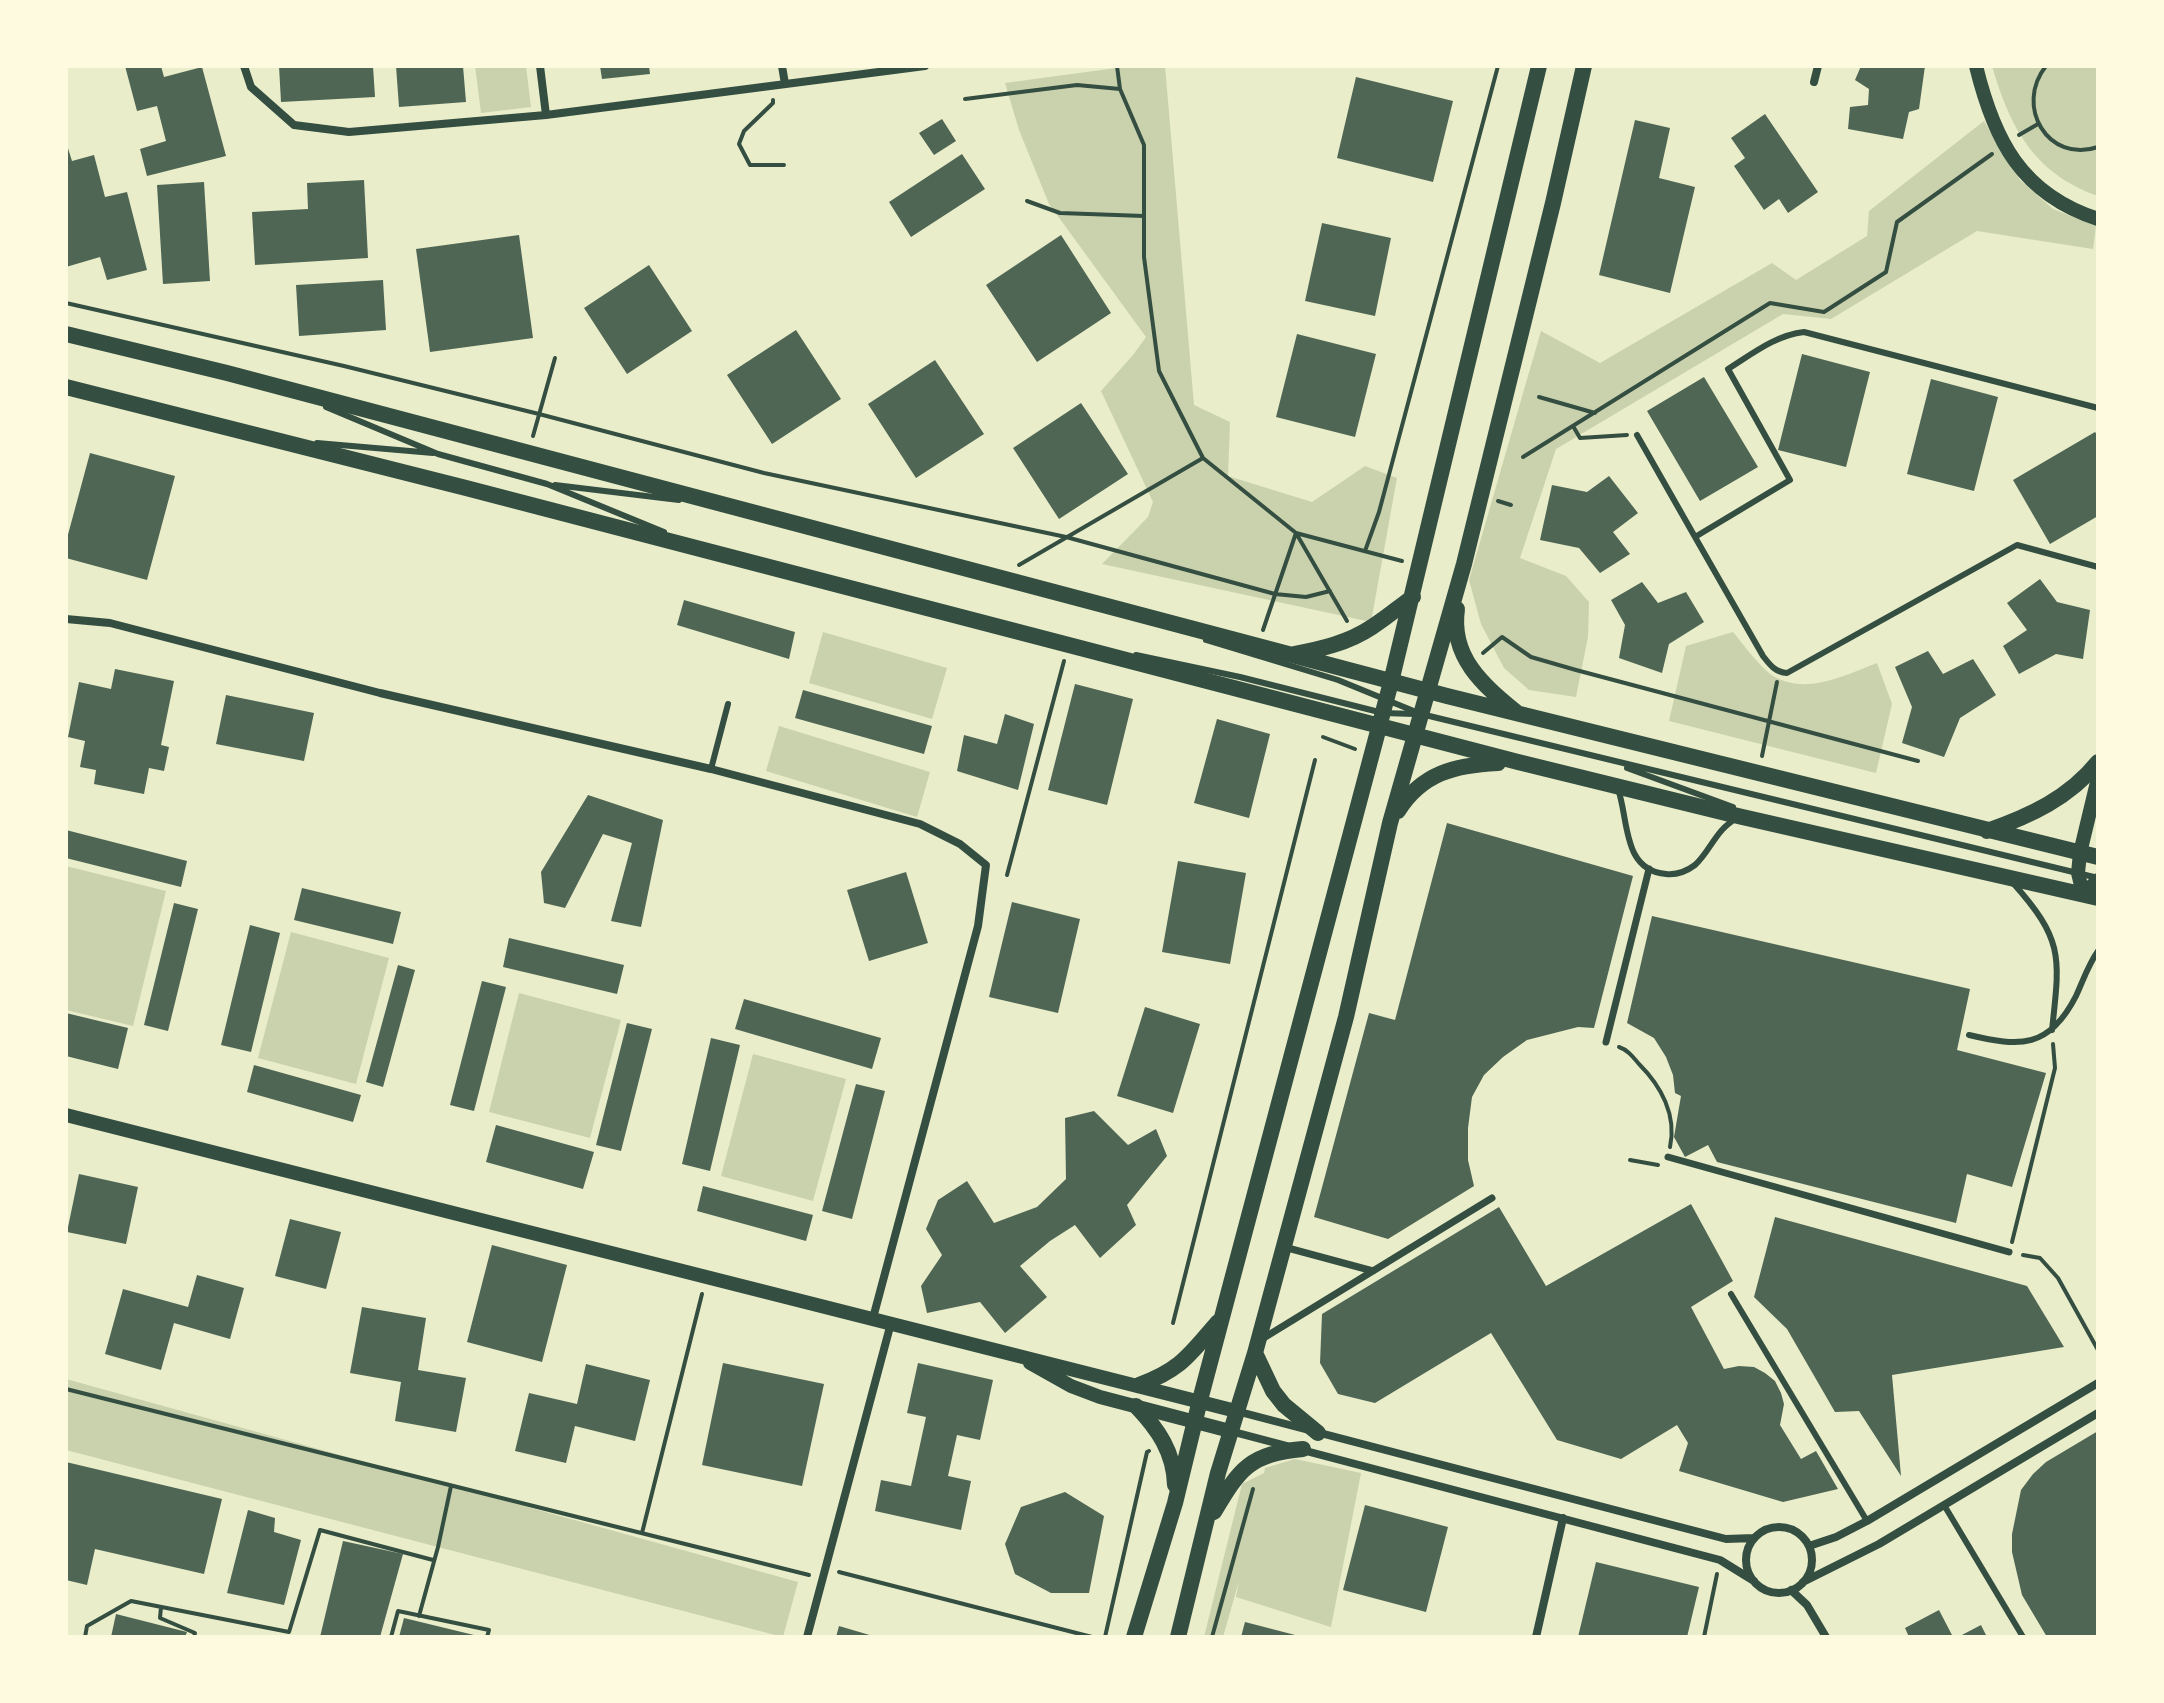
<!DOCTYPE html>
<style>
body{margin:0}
#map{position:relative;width:2164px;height:1703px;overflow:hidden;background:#e9edc9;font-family:"Source Sans 3",sans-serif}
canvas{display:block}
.frame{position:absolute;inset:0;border:68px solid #fefae0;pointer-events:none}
</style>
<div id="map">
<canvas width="2164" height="1703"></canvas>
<div class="frame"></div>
</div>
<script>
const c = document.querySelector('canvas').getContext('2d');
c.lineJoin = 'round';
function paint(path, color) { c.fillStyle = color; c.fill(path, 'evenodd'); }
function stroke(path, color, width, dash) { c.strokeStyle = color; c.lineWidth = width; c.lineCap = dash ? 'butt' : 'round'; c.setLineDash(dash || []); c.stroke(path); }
const green = new Path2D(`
 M475,66H526L531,107L481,113Z
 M1131,66H1165L1194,405L1230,422L1228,476L1312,502L1365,466L1397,478L1371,622L1102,564L1148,517L1153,502L1101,391L1133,355L1146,337L1049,204L1019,130L1005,83Z
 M1992,66H2098V196C2033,173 2010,127 1992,66Z
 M1984,121L2020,180L2053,209L2096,226L2093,249L1977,231L1831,319L1783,314L1556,449L1520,558L1566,576L1589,602L1588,637L1576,697L1529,690L1504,668L1481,624L1469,580L1541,331L1600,363L1772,263L1796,280L1867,236L1869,211Z
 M823,632L947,668L932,719L809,683Z
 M1733,632C1742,643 1763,671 1775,677C1808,695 1845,675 1877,663L1892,704L1876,773L1669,721L1686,646Z
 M779,726L930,772L917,817L766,771Z
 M66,866L166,891L133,1026L66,1010Z
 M291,932L389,958L356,1084L258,1058Z
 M519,993L621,1020L590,1138L489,1112Z
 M753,1054L846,1079L813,1201L721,1176Z
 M66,1379L798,1582L783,1637L66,1450Z
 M1295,1459L1361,1473L1331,1627L1236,1597L1239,1581L1223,1637H1204L1242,1484L1264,1473L1265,1468Z`);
const building = new Path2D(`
 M125,66H161L164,77L202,67L226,156L147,176L140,149L166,141L157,106L137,111Z
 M279,66H373L375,97L281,102Z
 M396,66H463L466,102L399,107Z
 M600,66H649L650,74L602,79Z
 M1861,66H1925L1919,109L1909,112L1903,139L1848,129L1850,107L1868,105L1869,89L1855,80Z
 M1356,77L1453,101L1433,182L1337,158Z
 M1765,114L1818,192L1788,213L1779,199L1764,210L1734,166L1745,158L1731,138Z
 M942,119L956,141L934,155L919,133Z
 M1635,120L1670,128L1659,178L1695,187L1670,293L1599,275Z
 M66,142L72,161L94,155L105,197L127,192L147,270L107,280L100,257L66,267Z
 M962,154L985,189L911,237L889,202Z
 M364,180L368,258L255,265L252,212L308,209L307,183Z
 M204,182L210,281L163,284L157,185Z
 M1322,223L1391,238L1375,316L1305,301Z
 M519,235L533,338L430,352L416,249Z
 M1061,235L1111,313L1037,362L986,285Z
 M649,265L692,331L627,374L584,308Z
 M383,280L386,330L299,336L296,285Z
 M796,330L841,399L772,444L727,375Z
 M1297,334L1376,354L1355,437L1276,417Z
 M1802,354L1870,372L1846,467L1778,450Z
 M935,360L984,434L916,478L868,404Z
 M1704,377L1758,467L1700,501L1647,411Z
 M1931,379L1998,397L1974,491L1907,474Z
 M1081,403L1128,474L1059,519L1013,448Z
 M2095,432L2098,436V516L2050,544L2013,480Z
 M90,453L175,476L147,580L66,558V542Z
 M1609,476L1638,513L1613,532L1630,554L1600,573L1579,548L1540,540L1552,485L1587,492Z
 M2040,579L2057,602L2090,610L2083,659L2056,654L2019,674L2003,646L2027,630L2007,603Z
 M1642,582L1658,603L1686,592L1704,622L1669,644L1662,673L1619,658L1625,625L1611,600Z
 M684,600L795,632L789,659L677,625Z
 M1928,651L1943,674L1973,659L1996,695L1960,718L1944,757L1902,743L1912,707L1895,667Z
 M115,669L174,681L161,745L169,747L164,771L149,768L144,794L94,784L96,770L80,767L85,741L68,737L79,682L111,689Z
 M1075,684L1133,699L1107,805L1048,790Z
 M803,690L932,726L924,754L795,718Z
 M226,695L314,713L304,761L216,744Z
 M1005,714L1034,724L1018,790L957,771L964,735L997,744Z
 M1217,719L1270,734L1249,818L1194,803Z
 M588,795L663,820L641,927L611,921L632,843L603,834L565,908L544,903L541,872Z
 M1447,823L1633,876L1594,1028L1578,1027L1527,1040L1503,1057L1484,1075L1472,1097L1468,1128V1160L1474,1186L1388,1239L1314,1217L1369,1013L1395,1020Z
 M66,830L187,861L181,887L66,858Z
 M1178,861L1246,873L1230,964L1162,952Z
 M906,872L928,943L869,961L847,890Z
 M302,888L401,912L393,944L294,920Z
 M1012,902L1080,919L1058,1013L989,997Z
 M174,903L198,909L168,1031L144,1025Z
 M1652,916L1970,989L1957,1050L2046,1073L2012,1187L1967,1174L1956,1223L1717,1162L1708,1145L1685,1157L1674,1137L1681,1096L1675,1093L1673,1075L1666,1057L1654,1038L1627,1023Z
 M250,925L280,933L251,1052L221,1045Z
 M509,938L624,965L617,994L503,967Z
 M398,965L415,970L383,1087L366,1082Z
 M482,981L506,987L474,1111L450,1105Z
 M744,999L881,1038L872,1069L735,1029Z
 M1145,1007L1200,1024L1173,1113L1117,1096Z
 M66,1013L128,1028L118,1069L66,1056Z
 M627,1023L652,1029L621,1151L596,1145Z
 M711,1038L740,1045L710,1171L682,1164Z
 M254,1065L361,1095L353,1122L247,1092Z
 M856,1084L885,1091L852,1219L822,1211Z
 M1094,1111L1128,1145L1156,1129L1167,1156L1127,1205L1136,1225L1100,1258L1075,1225L1050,1241L1020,1266L1047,1297L1005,1333L980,1302L927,1313L921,1286L942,1255L926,1229L938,1200L967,1181L994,1223L1037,1207L1066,1179L1065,1118Z
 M496,1125L594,1152L583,1189L486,1162Z
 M79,1174L138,1187L126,1244L67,1232Z
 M703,1186L813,1215L806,1241L697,1211Z
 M1691,1204L1733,1281L1691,1307L1724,1369L1739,1366L1754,1367L1765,1373L1775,1381L1781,1393L1784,1404L1780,1425L1801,1459L1816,1451L1838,1489L1783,1502L1679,1471L1688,1443L1677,1425L1621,1459L1557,1440L1491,1333L1375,1403L1338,1394L1320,1363L1322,1314L1499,1207L1546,1286Z
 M1775,1217L2027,1286L2064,1347L1892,1375L1901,1476L1859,1411L1835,1412L1787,1329L1754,1297Z
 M290,1219L341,1232L326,1289L275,1276Z
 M492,1245L567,1265L542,1362L467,1342Z
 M197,1275L244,1288L230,1339L174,1323L161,1370L105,1354L123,1289L188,1307Z
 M362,1307L426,1318L418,1370L466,1378L456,1432L395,1421L401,1382L350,1373Z
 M723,1363L824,1384L802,1486L702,1465Z
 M918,1363L993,1380L980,1440L957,1435L948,1476L971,1481L961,1530L875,1511L881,1480L911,1486L926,1417L907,1413Z
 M586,1364L650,1380L635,1441L575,1426L566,1463L515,1451L529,1393L577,1404Z
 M2098,1431V1637H2047L2022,1595L2012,1552V1534L2021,1490L2033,1474L2046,1462Z
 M66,1462L222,1499L204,1574L95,1549L87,1585L66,1580Z
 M1065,1492L1104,1516L1089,1593H1051L1015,1574L1005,1544L1021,1507Z
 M1365,1505L1448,1527L1426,1612L1343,1590Z
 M248,1510L275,1518L274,1532L301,1540L284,1605L227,1593Z
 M343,1541L403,1554L380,1637H320Z
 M1596,1562L1699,1587L1687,1637H1578Z
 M1939,1610L1953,1637H1909L1905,1628Z
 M116,1614L187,1632L185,1637H111Z
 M404,1618L478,1636V1637H399Z
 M1245,1622L1299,1636V1637H1241Z
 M1981,1625L1987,1637H1958Z
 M839,1626L873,1636L872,1637H836Z`);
const path = new Path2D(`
 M1117,66L1120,89L1144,145V257L1159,371L1203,458L1296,533L1347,621
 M2046,66C2014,106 2048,164 2098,147
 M965,99L1077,85L1120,89
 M773,100V103L744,131L739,144L750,165H784
 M2019,135L2038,124
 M1027,201L1060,213L1144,216
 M66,303L344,366L539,414L764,473L1066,537L1275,594L1306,597L1330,591
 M1539,397L1595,413
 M1573,426L1580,438L1627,435
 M533,436L555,358
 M1523,457L1770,303L1824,312L1886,272L1897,222L1992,154
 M1498,501L1511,505
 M1365,551L1379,512L1498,66
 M1019,565L1203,458
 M1263,630L1296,533L1402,561
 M1483,653L1502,637L1531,657L1576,670L1918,761
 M1323,737L1355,749
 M1762,756L1777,682
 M1007,875L1064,661
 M1619,1047C1628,1050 1633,1057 1639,1064C1661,1086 1677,1115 1670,1147
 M1630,1160L1658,1165
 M2012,1242L2055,1068L2053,1044
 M2023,1255L2040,1258L2058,1278L2098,1350
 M1173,1323L1315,760
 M66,1389L809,1575
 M642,1533L702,1294
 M839,1572L1092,1637
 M161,1607L160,1618L195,1633L194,1637
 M419,1616L438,1547L451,1486
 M85,1637L87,1626L131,1601L289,1632L320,1530L433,1560
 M391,1637L398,1611L489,1630L487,1637
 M1105,1637L1147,1452L1149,1451
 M1212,1637L1253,1489
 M1704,1637L1717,1574`);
const service = new Path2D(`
 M326,407L438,454L547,484L664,532
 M2098,408L1804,332C1776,335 1752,354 1728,369L1790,480L1695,537L1763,656C1770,665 1775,672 1787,673L2017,545L2098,567
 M1637,435L1695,537
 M317,443L433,453
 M555,485L679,500
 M1206,640L1338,680L1421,714L2098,878
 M1136,655L1240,677L1383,713L1414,714
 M1627,768L1733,807
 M711,769L728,704
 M1618,789C1629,820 1622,870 1666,874C1676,875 1687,871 1695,865C1706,855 1712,841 1722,830C1726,825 1731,822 1736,818
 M2013,883C2064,940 2060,957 2052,1030
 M1969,1035C2020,1047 2049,1049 2076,996C2083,981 2088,965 2098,951
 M1731,1294L1867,1521
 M1944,1505L2023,1637`);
const pedestrian = new Path2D(`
 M1606,1042L1649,869
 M1668,1157L2009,1252
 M1284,1247L1373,1271
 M1262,1339L1492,1198`);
const minor = new Path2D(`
 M244,66L251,87L294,125L349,132L546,115L925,66
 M540,66L546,115
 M782,66L785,84
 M1814,82L1818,66
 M66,619L110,623L380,693L711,769L920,824L960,844L986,865L978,926L873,1318
 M1236,1411L1726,1539L1754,1538
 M1230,1431L1720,1560L1754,1581
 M1746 1560a33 33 0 1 1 66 0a33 33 0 1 1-66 0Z
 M1809,1546L1836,1537L1867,1521L2098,1383
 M1803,1582L1879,1544L2098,1413
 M1791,1590L1807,1605L1826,1637
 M807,1637L891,1323
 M1536,1637L1563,1518`);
const tertiary = new Path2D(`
 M1976,66C1994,140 2021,194 2098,219
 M2098,778L2080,853L2078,873L2083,894L2098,880
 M66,1115L1236,1411
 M1030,1363L1071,1386L1100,1397L1230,1431`);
const secondary = new Path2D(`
 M66,334L227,373L1447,696L2098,857
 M66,387L466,488L1518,762L1738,816L2098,898
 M1457,609C1450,657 1483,685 1516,712
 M1294,654C1321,649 1348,643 1372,627C1386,618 1399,607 1413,597
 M1398,811C1422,773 1455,765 1498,763
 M1987,831C2030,816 2069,798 2098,762
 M1255,1353L1273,1391L1284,1405L1318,1433
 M1139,1385C1181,1370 1190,1354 1218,1322
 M1136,1406C1158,1429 1174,1452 1175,1485
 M1214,1512C1240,1468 1250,1454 1303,1449
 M1134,1637L1175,1503L1200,1400L1391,682L1539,66
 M1178,1637L1218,1473L1255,1353L1346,1017L1390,823L1464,564L1553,203L1584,66`);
paint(green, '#cad2ad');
paint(building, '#4f6655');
stroke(path, '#344e41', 4);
stroke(service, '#344e41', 6);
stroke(pedestrian, '#344e41', 7);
stroke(minor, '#344e41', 8);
stroke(tertiary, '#344e41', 14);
stroke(secondary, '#344e41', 16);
</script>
